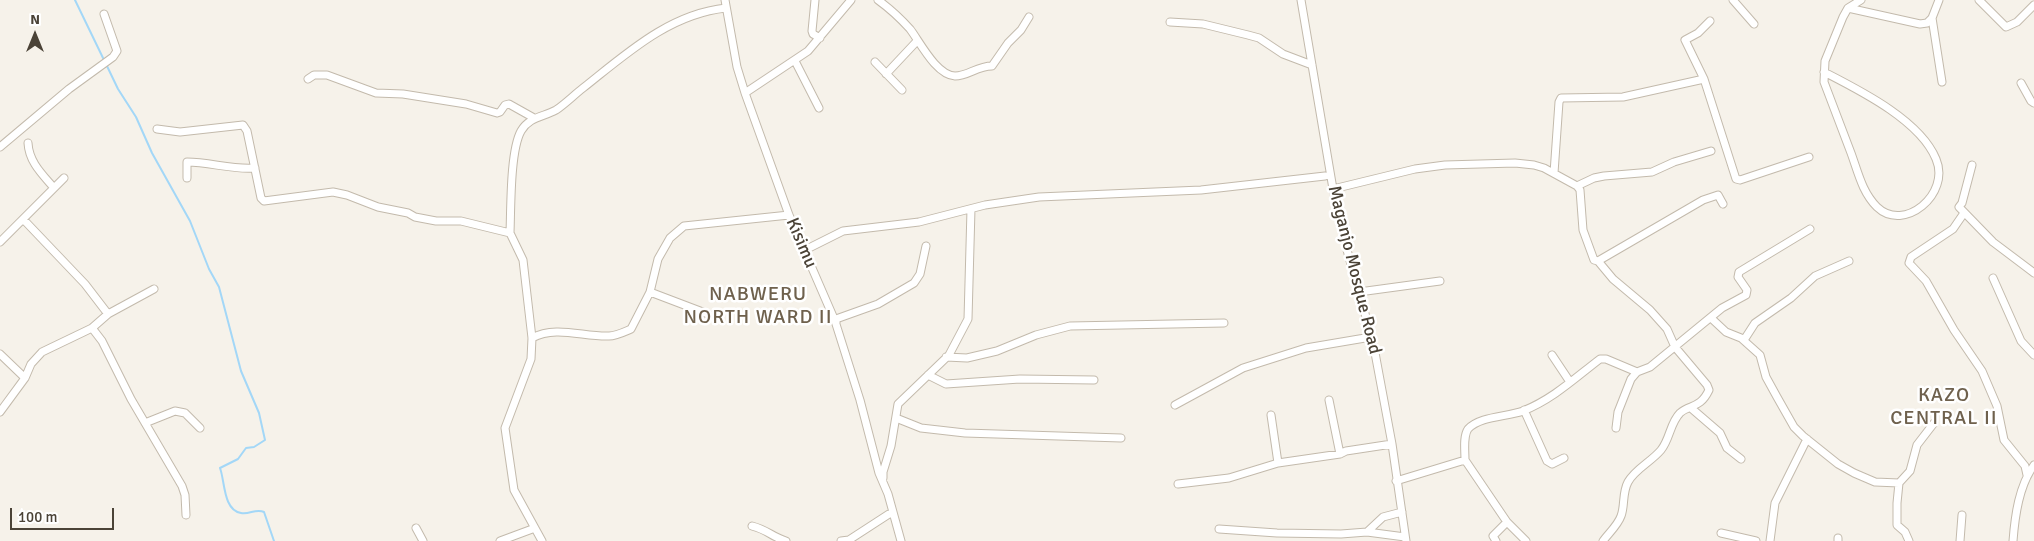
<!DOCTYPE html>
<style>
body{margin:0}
#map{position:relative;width:2034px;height:541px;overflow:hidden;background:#f6f2ea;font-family:Signika,sans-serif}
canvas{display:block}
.north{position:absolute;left:10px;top:10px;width:50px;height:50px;-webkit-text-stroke:4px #fff;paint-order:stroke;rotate:0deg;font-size:14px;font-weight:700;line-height:20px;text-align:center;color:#4b4337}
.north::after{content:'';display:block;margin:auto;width:18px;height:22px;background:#4b4337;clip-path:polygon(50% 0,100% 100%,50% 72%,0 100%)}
.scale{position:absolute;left:10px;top:508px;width:104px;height:22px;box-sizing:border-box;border:2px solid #4b4337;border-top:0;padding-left:6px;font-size:15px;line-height:18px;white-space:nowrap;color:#4b4337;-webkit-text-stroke:4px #fff;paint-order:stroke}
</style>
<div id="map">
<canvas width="2034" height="541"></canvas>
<div class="north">N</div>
<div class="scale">100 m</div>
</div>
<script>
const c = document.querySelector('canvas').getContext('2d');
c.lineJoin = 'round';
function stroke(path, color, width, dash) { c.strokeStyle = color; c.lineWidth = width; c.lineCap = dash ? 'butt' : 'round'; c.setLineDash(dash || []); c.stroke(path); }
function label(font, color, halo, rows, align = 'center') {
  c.font = font + ' Signika,sans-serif'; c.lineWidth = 5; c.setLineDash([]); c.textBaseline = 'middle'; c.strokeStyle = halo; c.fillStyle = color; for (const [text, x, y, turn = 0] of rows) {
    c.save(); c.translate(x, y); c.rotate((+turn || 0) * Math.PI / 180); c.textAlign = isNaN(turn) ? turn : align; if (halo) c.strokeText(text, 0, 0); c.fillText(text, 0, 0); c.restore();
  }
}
const stream = new Path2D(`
 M75,0L104,60
 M106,64L118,89L136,117L152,153L190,221L209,269L219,287L241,371L259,413L265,440L254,447L246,448L238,459L220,468C225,481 223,510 241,513C249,515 256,508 264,512L274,541`);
const minor = new Path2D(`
 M725,0L737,67L745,93L789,215L835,321L860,400L879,473L888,494L901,541
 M815,0L812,31L813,34L820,38
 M878,0C889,8 901,19 910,29C920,42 936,75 955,76C968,76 977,66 992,66L1008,43L1021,30L1029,17
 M1301,0L1333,189L1347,250L1373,342L1392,444L1406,541
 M1733,0L1754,24
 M1939,0L1932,18L1942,82
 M1979,0L2006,27L2017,22L2034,5
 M1848,8L1920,24L1927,23L1932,18
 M1710,21L1698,33L1685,40L1704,79L1736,179L1740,180L1809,157
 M1170,22L1203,24L1248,35L1259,38L1283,54L1312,65
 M795,61L819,108
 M875,62L902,90
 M1824,72C1859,90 1920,120 1936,159C1951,194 1904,233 1877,207C1862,192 1858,172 1851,153C1842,129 1833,106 1824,82L1825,61L1843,17L1848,8L1861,0
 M886,74L917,41
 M308,79L314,75H327L376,93L403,94L466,104L497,113L500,112L505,105L509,104L534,118
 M2021,83L2031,101L2034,103
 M745,93L808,51L851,0
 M157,129L180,132L243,125L247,131L261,198L264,201L333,192L347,195L378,207L408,213L415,217L436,221H461L510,233L523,260L532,338L531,359L505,428L514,490L542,541
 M28,143C29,162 42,174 54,188
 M0,147L69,89L113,57L117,51L104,14
 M1972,165L1962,203L1959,207L1993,242L2034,273
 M1554,173L1559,102L1561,98L1623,97L1704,79
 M187,178V162C210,162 232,170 255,168
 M1577,186L1594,178L1604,176L1652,172L1674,162L1711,151
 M1333,189L1415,169L1445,165L1515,163L1534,165L1544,168L1577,186L1580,190L1583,230L1594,260L1598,261L1613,279L1650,310L1667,329L1675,347L1707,385L1709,390C1700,409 1690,404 1680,413C1670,423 1670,439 1661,450C1651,462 1635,469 1628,482C1622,493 1625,506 1621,516C1618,525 1608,534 1603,541
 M1964,213L1953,229L1911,257L1909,263L1926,281L1954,330L1982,371L1997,406L2004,440L2025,466L2027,475
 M23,219L85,284L108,314
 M510,233C511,208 510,151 521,131C529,117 543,117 556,110C565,104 574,95 583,88C626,54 669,14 726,8
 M0,242L64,178
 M805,250L843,231L919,222L985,205L1039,197L1201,190L1325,176
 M1598,261L1703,200L1718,195L1723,204
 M1993,278L2021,341L2034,355
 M650,292L708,314
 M1359,292L1440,281
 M1711,318L1726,332L1741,338L1760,355L1766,377L1777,397L1794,427L1803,436L1838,464L1854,473L1875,482L1899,483
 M836,323V319L878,304L914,283L920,274L926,246
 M92,328L108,314L154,289
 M532,338C556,325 583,337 609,336C616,336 624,332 631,329L650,292L658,259L670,238L684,226L789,215
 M1744,340L1755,323L1791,298L1815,276L1849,261
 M0,354L25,378
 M1552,355L1570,382
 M946,357L967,358L997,351L1036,335L1070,326L1224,323
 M928,375L946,384L1020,379L1094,380
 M1329,400L1340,454
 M1175,405L1243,368L1306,348L1371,337
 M1691,408L1720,433L1727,448L1741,459
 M1524,410L1547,461L1552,464L1564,458
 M0,412L25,378L31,364L42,352L92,328L102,341L131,399L182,486L185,495L186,515
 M1271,415L1278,463
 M896,418L921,428L965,433L1121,438
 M145,423L175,411L185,413L200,428
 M1616,428L1618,412L1631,379L1637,372
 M1465,460L1507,522L1526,541
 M883,478V472L891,446L898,404L949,355L968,319L971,209
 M1396,481L1465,460C1465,451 1463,436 1468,429C1480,416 1507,417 1523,411C1553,399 1575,378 1600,359H1606L1637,372L1650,367L1722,308L1746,295L1747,290L1738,277L1739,272L1810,229
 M1178,484L1229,478L1278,463L1340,454L1346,451L1392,444
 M752,526C768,530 772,537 786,541
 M416,528L423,541
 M1219,529L1277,533L1341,534L1367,532L1405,537
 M1367,532L1383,517L1402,512
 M1721,533L1756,541
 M500,541L535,528
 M841,541L849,540L889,514H893
 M1496,541L1493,536L1507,522
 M1770,541L1775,503L1807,439
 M1838,541V538
 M1909,541L1905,532L1897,525V503L1899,483L1910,471L1917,445L1934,423
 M1960,541L1962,515
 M2013,541C2015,515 2019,486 2034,465`);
const streetNames = [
 ["Kisimu",801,243,67],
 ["Maganjo Mosque Road",1354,270,76]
];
const quarterNames = [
 ["NABWERU",758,295],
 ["NORTH WARD II",758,318],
 ["KAZO",1944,396],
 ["CENTRAL II",1944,419]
];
stroke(stream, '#a3d7f7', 2);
stroke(minor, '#c3baac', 9);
stroke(minor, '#fff', 7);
label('18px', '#4b4337', '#fff', streetNames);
c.letterSpacing = '1px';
label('20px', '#6f614d', '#fff', quarterNames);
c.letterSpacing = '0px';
</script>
